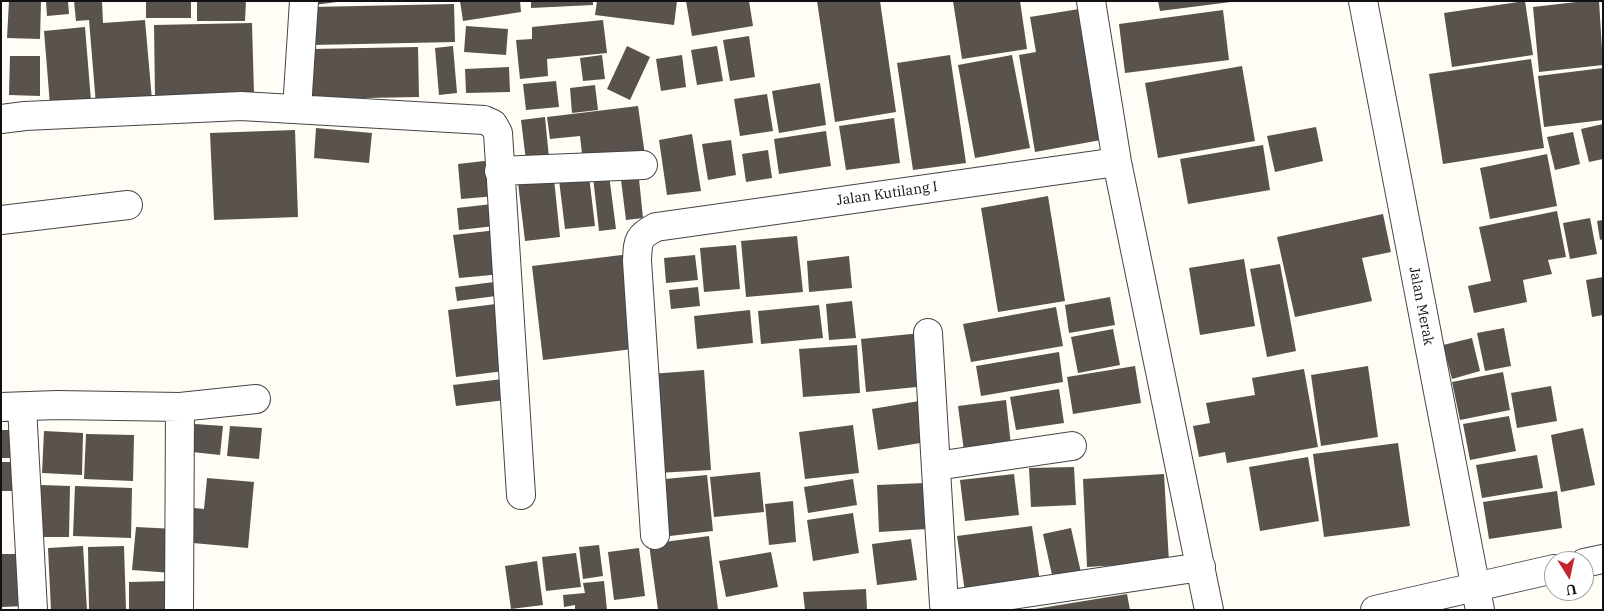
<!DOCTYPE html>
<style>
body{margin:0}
#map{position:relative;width:1604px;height:611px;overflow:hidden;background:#fffdf5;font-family:"IBM Plex Serif",serif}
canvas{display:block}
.frame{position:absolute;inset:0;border:2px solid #111;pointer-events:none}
.north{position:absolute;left:1544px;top:551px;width:50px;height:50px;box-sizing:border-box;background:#fff;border:1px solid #a0a0a0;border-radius:50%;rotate:170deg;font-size:14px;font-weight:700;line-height:20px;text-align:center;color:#111}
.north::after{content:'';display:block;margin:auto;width:18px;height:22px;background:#c4262e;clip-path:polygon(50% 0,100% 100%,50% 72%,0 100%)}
</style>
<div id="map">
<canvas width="1604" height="611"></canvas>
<div class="frame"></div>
<div class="north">U</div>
</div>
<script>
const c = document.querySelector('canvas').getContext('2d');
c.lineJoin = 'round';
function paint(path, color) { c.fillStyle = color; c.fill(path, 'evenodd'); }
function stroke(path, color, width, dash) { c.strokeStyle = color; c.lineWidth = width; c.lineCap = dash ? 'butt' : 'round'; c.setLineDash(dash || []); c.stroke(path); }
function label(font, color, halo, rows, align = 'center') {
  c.font = font + ' "IBM Plex Serif",serif'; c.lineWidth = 5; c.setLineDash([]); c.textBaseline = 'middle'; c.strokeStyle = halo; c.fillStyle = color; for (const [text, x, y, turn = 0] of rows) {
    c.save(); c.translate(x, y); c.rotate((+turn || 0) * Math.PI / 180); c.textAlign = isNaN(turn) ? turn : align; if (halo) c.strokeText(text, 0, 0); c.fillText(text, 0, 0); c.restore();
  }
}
const building = new Path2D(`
 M9,1H41L40,39L7,38Z
 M46,1H68L69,14L47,16Z
 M74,1H102L103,23L145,20L152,100L96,105L89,20L76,21Z
 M146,1H191V18H146Z
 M197,1H246L245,21H197Z
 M314,1H337V2L314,5Z
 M460,1H520L521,12L463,21Z
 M531,1H593V5L531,8Z
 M597,1H677L674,25L595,15Z
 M686,1H749L753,26L692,36Z
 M817,1H880L896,112L835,122Z
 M953,1H1020L1027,49L962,59Z
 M1158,1H1231V2L1160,11Z
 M1525,1L1533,55L1452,67L1444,13Z
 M1585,1H1599L1603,65L1539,72L1533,7Z
 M454,4L455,42L312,45L311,7Z
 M1079,9L1101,140L1035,152L1019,55L1036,52L1030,17Z
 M1223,10L1229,60L1125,73L1119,24Z
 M603,20L607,53L547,59L548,76L520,79L516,40L532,39V27Z
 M252,23L254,94L155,96L154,25Z
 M466,26L508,29L506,55L464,52Z
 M85,27L91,101L50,105L44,31Z
 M749,36L755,77L730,81L723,40Z
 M453,46L457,93L439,95L435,48Z
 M627,46L650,57L630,100L607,89Z
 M717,46L723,81L697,85L691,50Z
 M418,47L419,97L311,99V49Z
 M602,55L605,79L583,81L580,58Z
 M682,55L686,87L661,91L656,59Z
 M950,55L966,163L913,170L897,63Z
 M1012,55L1030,148L975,158L958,65Z
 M10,56H40V96L9,95Z
 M1531,59L1544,148L1443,164L1429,74Z
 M1242,66L1255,141L1158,158L1145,83Z
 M509,67L510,92L466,93L465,69Z
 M1603,68V120L1544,127L1538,76Z
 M556,81L559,107L526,110L523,84Z
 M820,83L826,125L779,133L772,91Z
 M595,85L598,110L572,113L570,88Z
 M767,94L773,131L740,136L734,99Z
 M638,106L645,155L583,162L580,136L550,139L547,117Z
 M545,117L549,158L526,161L521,120Z
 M894,118L900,163L846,170L839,126Z
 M1603,124V159L1589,162L1581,129Z
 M1316,127L1323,161L1275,172L1267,136Z
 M316,128L372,133L369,163L314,158Z
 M295,130L298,217L214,220L210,133Z
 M826,131L831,166L779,174L774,139Z
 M1573,132L1580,164L1555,170L1547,137Z
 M692,134L701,191L667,195L659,140Z
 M731,140L736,175L708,180L702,144Z
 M1263,145L1270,190L1188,204L1180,159Z
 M768,150L772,178L746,182L742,154Z
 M1547,154L1557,206L1490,219L1480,168Z
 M493,160L496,196L461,199L458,164Z
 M638,169L643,218L626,220L620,172Z
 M609,175L616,229L599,231L593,177Z
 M589,176L595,226L565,229L559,180Z
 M554,179L560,237L525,241L518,183Z
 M1048,196L1065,301L998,312L981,208Z
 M492,204L495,226L459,230L457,208Z
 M1557,211L1566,257L1548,260L1552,274L1523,280L1527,302L1474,313L1468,286L1491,281L1479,227Z
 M1383,214L1391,252L1362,258L1372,301L1295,317L1277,237Z
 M1590,218L1597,254L1570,259L1563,223Z
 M1603,220V239L1600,240L1597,221Z
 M497,230L502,274L459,278L453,235Z
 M797,236L803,292L746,297L741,241Z
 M736,245L740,289L704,292L700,248Z
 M630,254L641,348L543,360L532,266Z
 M695,255L698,280L666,283L664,258Z
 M849,256L852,288L809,292L807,261Z
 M1244,259L1255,326L1200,335L1189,268Z
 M1280,264L1296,351L1267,357L1250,269Z
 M1603,277V315L1592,317L1586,280Z
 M502,281L504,295L457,301L455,287Z
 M698,287L700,306L671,309L669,290Z
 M1110,297L1115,325L1069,333L1065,305Z
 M852,301L856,338L829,340L826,304Z
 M504,303L512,370L456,377L448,310Z
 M819,305L823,338L761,344L758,311Z
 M1056,307L1063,346L971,362L963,324Z
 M750,310L753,343L697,349L694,316Z
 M1504,328L1511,366L1485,371L1477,333Z
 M1113,329L1120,365L1078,373L1071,337Z
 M921,333L927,386L866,392L861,339Z
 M1472,338L1480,371L1452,379L1443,345Z
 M857,345L860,393L803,397L799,349Z
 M1059,352L1063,382L981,396L976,366Z
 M1135,366L1141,403L1073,414L1067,377Z
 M1368,366L1378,437L1321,446L1311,375Z
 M1304,369L1318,447L1227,463L1225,452L1199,457L1193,426L1210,423L1206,403L1255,395L1252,378Z
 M704,370L711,470L657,473L650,374Z
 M1503,372L1510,410L1460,420L1452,382Z
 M511,378L514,399L456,406L453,385Z
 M1551,386L1557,421L1517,428L1511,393Z
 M1059,389L1064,423L1016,430L1010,397Z
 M1006,400L1011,445L964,451L958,406Z
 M919,401L926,442L878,450L872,409Z
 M1509,416L1516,451L1470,460L1463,424Z
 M195,424L223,426L220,455L192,452Z
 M853,425L859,473L805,479L799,432Z
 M230,426L262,428L259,459L227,456Z
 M1583,428L1595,485L1561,492L1551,435Z
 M1,430H20L19,458H1Z
 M44,431L83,433L82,475L42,473Z
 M86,434L134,435L133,481L84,479Z
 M1398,443L1410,526L1324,537L1313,454Z
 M1537,455L1543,488L1482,498L1476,465Z
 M1308,457L1319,521L1260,531L1249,467Z
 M1,462H18L17,491H1Z
 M1074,467L1076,505L1031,507L1029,468Z
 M760,472L764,512L714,517L710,477Z
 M1014,474L1019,515L965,521L960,480Z
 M1164,474L1169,562L1087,567L1083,479Z
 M707,475L713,531L661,537L655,480Z
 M207,478L254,482L248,548L182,542L185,507L204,509Z
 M853,479L857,505L808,513L804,487Z
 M925,483L927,529L879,532L877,485Z
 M41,485L70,486L69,537H40Z
 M75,486L132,488L131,538L73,536Z
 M1557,491L1562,528L1489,539L1483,502Z
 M793,501L796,542L769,545L765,504Z
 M853,513L859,553L813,561L807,520Z
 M1032,526L1040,582L965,592L957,536Z
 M136,527L175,529L172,573L132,570Z
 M1071,528L1082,577L1054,584L1043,534Z
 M709,536L718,610H658L649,544Z
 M911,539L917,580L877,585L872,544Z
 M599,545L603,576L583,579L579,547Z
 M83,546L87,610H51L48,548Z
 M124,546L126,610H89L88,547Z
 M639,548L645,596L614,600L608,552Z
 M771,552L778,587L726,597L719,561Z
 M576,553L581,587L546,591L542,557Z
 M1,554H24L26,606L1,607Z
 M537,561L543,605L511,609L505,566Z
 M170,581V610H129V582Z
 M604,581L607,610H575V605L564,607L563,595L585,593L583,583Z
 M866,589L867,610H805L803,592Z
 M1127,594L1130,610H1035V609Z`);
const minor = new Path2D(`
 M1091,1L1117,162L1209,610
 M1363,1L1480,610
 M297,109L304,1
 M1,119L25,116L241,106L484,120L493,124L498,133L521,495
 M499,171L643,165
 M1,220L128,205
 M928,333L944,605L1201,567
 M1,407L57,405L180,407L256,399
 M22,407L33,610
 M936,466L1072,446
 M655,535L637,261C638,241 637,237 656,227L1117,162
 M1584,563L1603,559
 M179,610L180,407
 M1375,610L1554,569`);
const streetNames = [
 ["Jalan Kutilang I",887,194,-8],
 ["Jalan Merak",1421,306,79]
];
paint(building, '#5a524d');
stroke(minor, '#444', 30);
stroke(minor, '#fff', 28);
label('14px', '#111', '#fff', streetNames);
</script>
